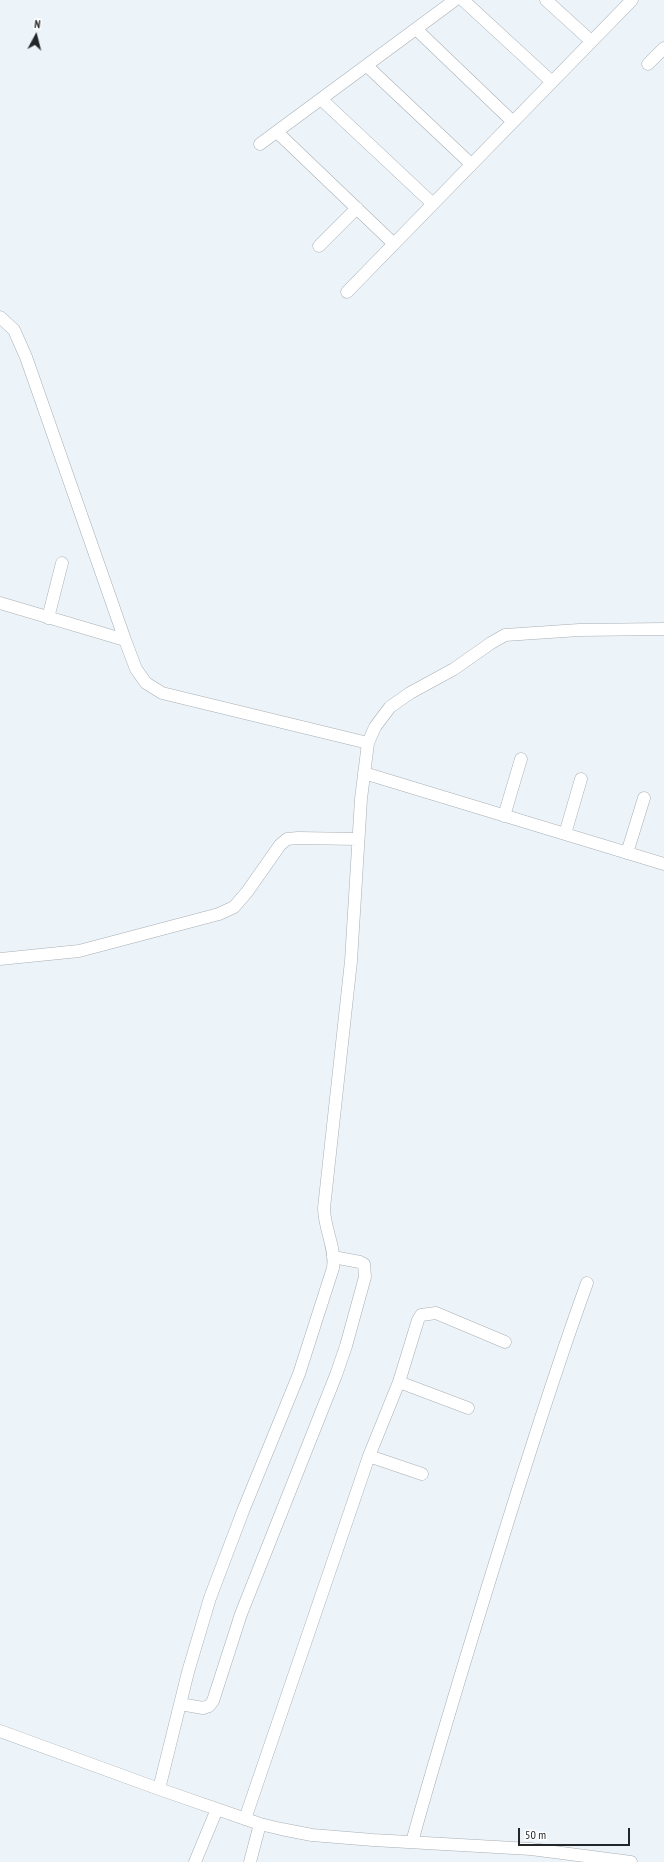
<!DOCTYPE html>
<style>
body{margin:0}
#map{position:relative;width:664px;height:1862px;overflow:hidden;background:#ecf3f9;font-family:"PT Sans Narrow",sans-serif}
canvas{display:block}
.north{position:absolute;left:16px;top:16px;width:40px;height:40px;-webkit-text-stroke:3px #fff;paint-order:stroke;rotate:7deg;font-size:11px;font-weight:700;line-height:16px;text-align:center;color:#232628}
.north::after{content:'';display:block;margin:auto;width:14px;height:18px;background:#232628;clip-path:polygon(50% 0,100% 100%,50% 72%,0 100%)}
.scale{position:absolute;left:518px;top:1828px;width:112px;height:18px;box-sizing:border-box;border:2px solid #232628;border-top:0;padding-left:5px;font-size:12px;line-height:14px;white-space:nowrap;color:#232628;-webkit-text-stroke:3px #fff;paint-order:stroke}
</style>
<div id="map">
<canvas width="664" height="1862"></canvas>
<div class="north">N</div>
<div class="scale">50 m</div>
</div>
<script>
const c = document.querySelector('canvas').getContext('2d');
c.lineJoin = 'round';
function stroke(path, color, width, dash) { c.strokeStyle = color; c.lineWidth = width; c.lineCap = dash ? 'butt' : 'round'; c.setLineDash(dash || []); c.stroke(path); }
const street = new Path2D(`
 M463,0L552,82
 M546,0L591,41
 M416,29L513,122
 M648,64L664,48
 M367,66L471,164
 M321,99L433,204
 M277,132L394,244
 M260,144L455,0
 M319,246L357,208
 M347,292L632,0
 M0,317L14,330L26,357L125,640L136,669L146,683L162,693L368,743
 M0,603L125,640
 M48,618L62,563
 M364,773L664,864
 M504,816L521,759
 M565,834L581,779
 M627,853L644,798
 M0,959L79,951L219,914L234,907L247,892L280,845L287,839L298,838L358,839
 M399,1382L468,1408
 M369,1456L422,1474
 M180,1704L203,1708L209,1706L213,1701L241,1614L336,1375L346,1346L365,1277L364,1264L360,1262L333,1257
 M0,1731L159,1789L260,1824L281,1829L312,1835L373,1840L531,1849L631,1862
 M159,1789L188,1672L210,1598L243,1511L299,1374L333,1268C336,1248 324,1228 324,1208L351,961L361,799L368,743L375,727L390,707L410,693L454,669L491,643L505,635L579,630L664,629
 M245,1819L369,1456L399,1382L418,1320L421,1315L436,1313L505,1342
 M412,1842C439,1744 469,1647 499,1550C527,1460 555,1371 587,1283
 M195,1862L217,1809
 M250,1862L260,1824`);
stroke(street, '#a8afb4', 13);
stroke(street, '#fff', 12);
</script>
